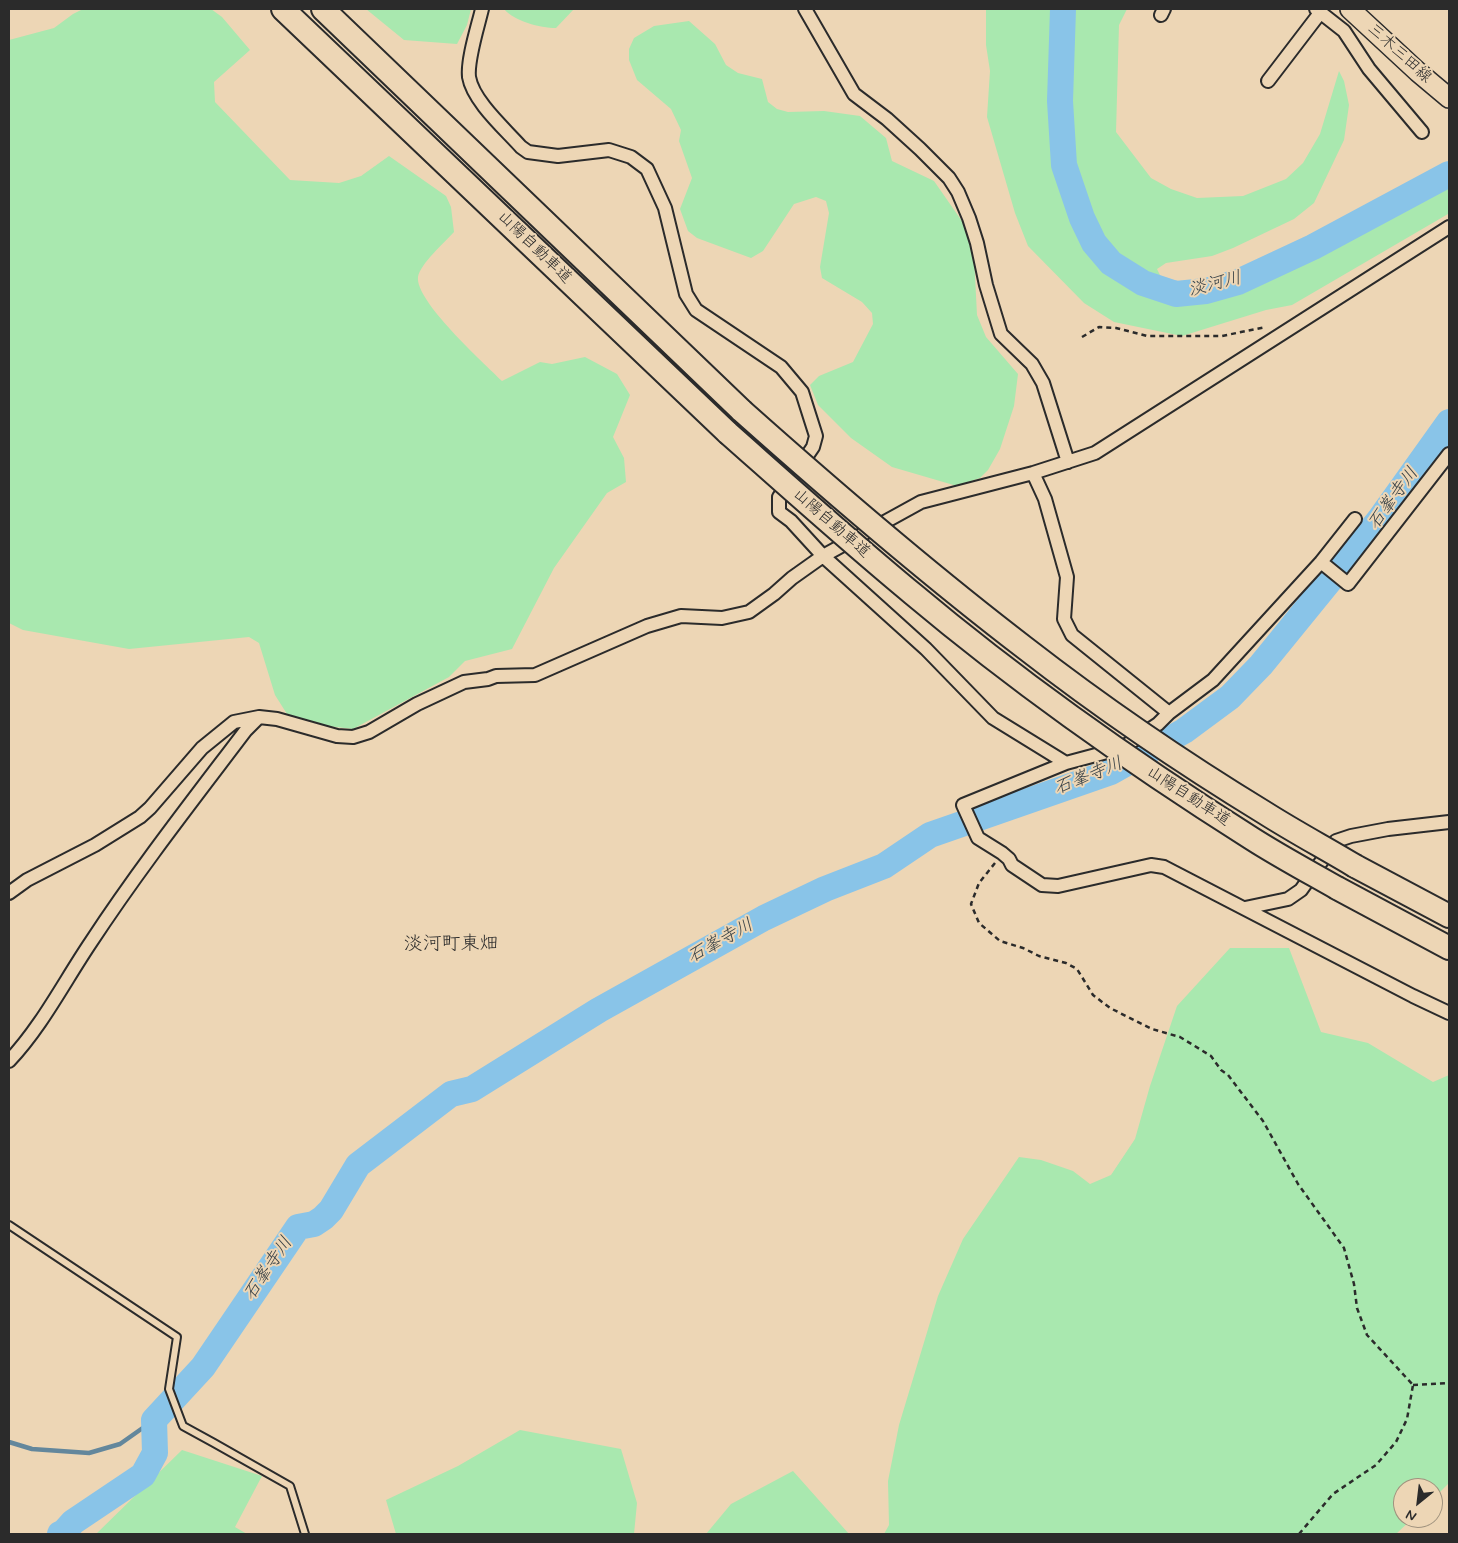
<!DOCTYPE html>
<meta charset="utf-8">
<style>
body{margin:0}
#map{position:relative;width:1458px;height:1543px;overflow:hidden;background:#edd6b5;font-family:Mynerve,sans-serif}
canvas{display:block}
.frame{position:absolute;inset:0;border:10px solid #2b2b2b;pointer-events:none}
.north{position:absolute;left:1393px;top:1478px;width:50px;height:50px;box-sizing:border-box;background:#edd6b5;border:1px solid #9f927e;border-radius:50%;rotate:209deg;font-size:14px;font-weight:700;line-height:20px;text-align:center;color:#2b2b2b}
.north::after{content:'';display:block;margin:auto;width:18px;height:22px;background:#2b2b2b;clip-path:polygon(50% 0,100% 100%,50% 72%,0 100%)}
</style>
<div id="map">
<canvas width="1458" height="1543"></canvas>
<div class="frame"></div>
<div class="north">N</div>
</div>
<script>
const c = document.querySelector('canvas').getContext('2d');
c.lineJoin = 'round';
function paint(path, color) { c.fillStyle = color; c.fill(path, 'evenodd'); }
function stroke(path, color, width, dash) { c.strokeStyle = color; c.lineWidth = width; c.lineCap = dash ? 'butt' : 'round'; c.setLineDash(dash || []); c.stroke(path); }
function label(font, color, halo, rows, align = 'center') {
  c.font = font + ' Mynerve,"Klee One",sans-serif'; c.lineWidth = 4; c.setLineDash([]); c.textBaseline = 'middle'; c.strokeStyle = halo; c.fillStyle = color; for (const [text, x, y, turn = 0] of rows) {
    c.save(); c.translate(x, y); c.rotate((+turn || 0) * Math.PI / 180); c.textAlign = isNaN(turn) ? turn : align; if (halo) c.strokeText(text, 0, 0); c.fillText(text, 0, 0); c.restore();
  }
}
const green = new Path2D(`
 M83,9H211L222,17L250,50L214,82L215,102L290,180L339,183L361,176L389,156L446,196L451,207L454,232C445,242 420,264 418,277C415,301 484,363 502,381L540,362L552,364L585,357L617,374L630,395L613,437L624,458L626,482L607,493L554,568L512,649L465,661L449,677L353,729L310,724L287,714L275,695L259,643L249,637L129,649L23,630L9,623V40L54,28L73,14Z
 M366,9H471L467,25L457,44L404,40Z
 M504,9H574L556,28C540,28 514,21 504,9Z
 M986,9H1127L1119,25L1116,132L1151,178L1171,189L1197,198L1243,196L1286,179L1303,163L1320,134L1339,71L1344,81L1349,105L1344,140L1314,203L1294,219L1233,248L1212,256L1166,263L1157,269L1162,279L1172,285H1208L1263,268L1436,187L1447,186L1449,188L1448,214L1292,305L1266,310L1182,336L1114,322L1084,303L1028,246L1015,213L987,117L990,71L986,45Z
 M689,21L715,44L726,65L738,73L762,79L768,102L777,109L788,112L824,111L860,116L886,138L892,161L934,181L973,237L977,315L986,337L1018,374L1014,406L1000,449L988,470L980,478L957,486L892,467L851,438L818,405L810,385L819,376L853,362L873,324L872,313L862,302L822,278L820,267L829,213L826,201L816,197L794,204L763,251L751,258L697,238L688,231L680,209L692,178L679,141L681,130L671,109L637,80L629,60V49L634,38L654,26Z
 M1230,948H1289L1321,1032L1368,1043L1433,1082L1449,1075V1483L1433,1499V1488H1403V1518H1413L1396,1534H884L889,1525L888,1481L899,1425L938,1296L963,1239L1019,1157L1041,1160L1073,1171L1090,1184L1111,1175L1135,1139L1150,1086L1177,1006Z
 M520,1430L621,1449L637,1503L634,1534H396L386,1500L458,1466Z
 M182,1450L262,1476L235,1527L247,1534H96Z
 M793,1471L849,1534H706L731,1504Z`);
const stream = new Path2D(`
 M9,1442L32,1449L89,1453L120,1444L154,1420`);
const river = new Path2D(`
 M1063,9L1060,101L1064,165L1082,218L1094,243L1111,263L1143,283L1176,294L1206,291L1238,282L1313,247L1449,174
 M60,1534L64,1532L73,1522L143,1475L155,1453L154,1420L203,1367L298,1227L314,1224L323,1218L331,1210L358,1165L451,1094L472,1089L599,1010L764,918L825,889L884,866L930,835L1111,772L1184,731L1230,697L1261,665L1379,520L1449,422`);
const path = new Path2D(`
 M1082,337L1099,327L1116,328L1147,336H1222L1266,327
 M995,863L979,883L971,904L979,923L1000,941L1023,948L1039,956L1066,963L1077,969L1093,995L1110,1008L1152,1029L1180,1037L1211,1056L1221,1070L1228,1075L1263,1121L1298,1184L1344,1248L1354,1284L1357,1308L1367,1335L1413,1385
 M1413,1385L1449,1383
 M1299,1534L1333,1494L1376,1465L1396,1442L1407,1419L1413,1385`);
const service = new Path2D(`
 M9,1225L177,1337L169,1389L183,1426L214,1443L290,1486L305,1534`);
const minor = new Path2D(`
 M482,9C478,26 467,60 469,77C473,101 505,129 521,147L528,152L558,156L609,150L631,157L647,169L665,208L686,294L696,310L781,367L802,392L816,436L813,447L779,497V512L791,521L823,556L926,649L993,718L1066,763
 M805,9L854,94L887,119L920,149L949,178L958,192L969,218L977,243L986,285L1001,334L1032,364L1043,383L1068,462
 M1316,9L1344,31L1369,69L1422,132
 M1161,15L1164,9
 M1268,81L1320,13
 M1033,473L1045,499L1067,577L1064,619L1072,635L1169,713
 M1355,519L1321,562L1213,680L1169,713L1158,724L1122,748L1066,763L963,805L978,838L1002,853L1009,859L1012,865L1042,885L1058,886L1151,865L1164,867L1413,996L1449,1013
 M1321,562L1348,584L1449,454
 M9,893L27,880L95,845L140,817L150,808L202,748L234,722L259,717L277,719L337,736L353,737L369,732L417,704L464,682L488,679L496,676L535,675L647,626L681,616L722,618L749,612L774,594L792,578L823,556L921,502L1033,473L1095,453L1449,227
 M1245,908L1288,899L1301,890L1336,841L1351,836L1388,829L1449,822
 M9,1061C42,1026 64,982 91,942C139,869 193,800 246,730L258,718`);
const primary = new Path2D(`
 M1350,9L1418,72L1449,98`);
const motorway = new Path2D(`
 M283,9L728,433
 M323,9L742,411
 M1355,866L1449,916
 M1337,888L1449,948`);
const motorwayBridge = new Path2D(`
 M742,411C834,493 927,573 1025,648C1101,707 1183,763 1265,813C1295,832 1325,848 1355,866
 M728,433C789,487 850,542 913,594C1019,683 1134,764 1251,838C1279,856 1309,872 1337,888`);
const streetNames = [
 ["三木三田線",1399,54,42],
 ["山陽自動車道",534,248,44],
 ["山陽自動車道",831,524,41],
 ["山陽自動車道",1188,797,33]
];
const waterNames = [
 ["淡河川",1215,285,-14],
 ["石峯寺川",1394,499,-54],
 ["石峯寺川",1089,777,-22],
 ["石峯寺川",721,942,-29],
 ["石峯寺川",269,1269,-56]
];
const quarterNames = [
 ["淡河町東畑",451,945]
];
paint(green, '#a9e8af');
stroke(stream, '#63879c', 4.5);
stroke(river, '#89c4e8', 26);
stroke(service, '#2b2b2b', 10);
stroke(minor, '#2b2b2b', 16);
stroke(primary, '#2b2b2b', 22);
stroke(motorway, '#2b2b2b', 26);
stroke(path, '#2b2b2b', 2.5, [5, 4]);
stroke(service, '#edd6b5', 6);
stroke(minor, '#edd6b5', 12);
stroke(primary, '#edd6b5', 19);
stroke(motorway, '#edd6b5', 22);
stroke(motorwayBridge, '#2b2b2b', 26, []);
stroke(motorwayBridge, '#edd6b5', 22);
label('16px', '#2b2b2b', '#edd6b5', streetNames);
label('italic 18px', '#394247', '#edd6b5', waterNames);
label('19px', '#2b2b2b', '#edd6b5', quarterNames);
</script>
